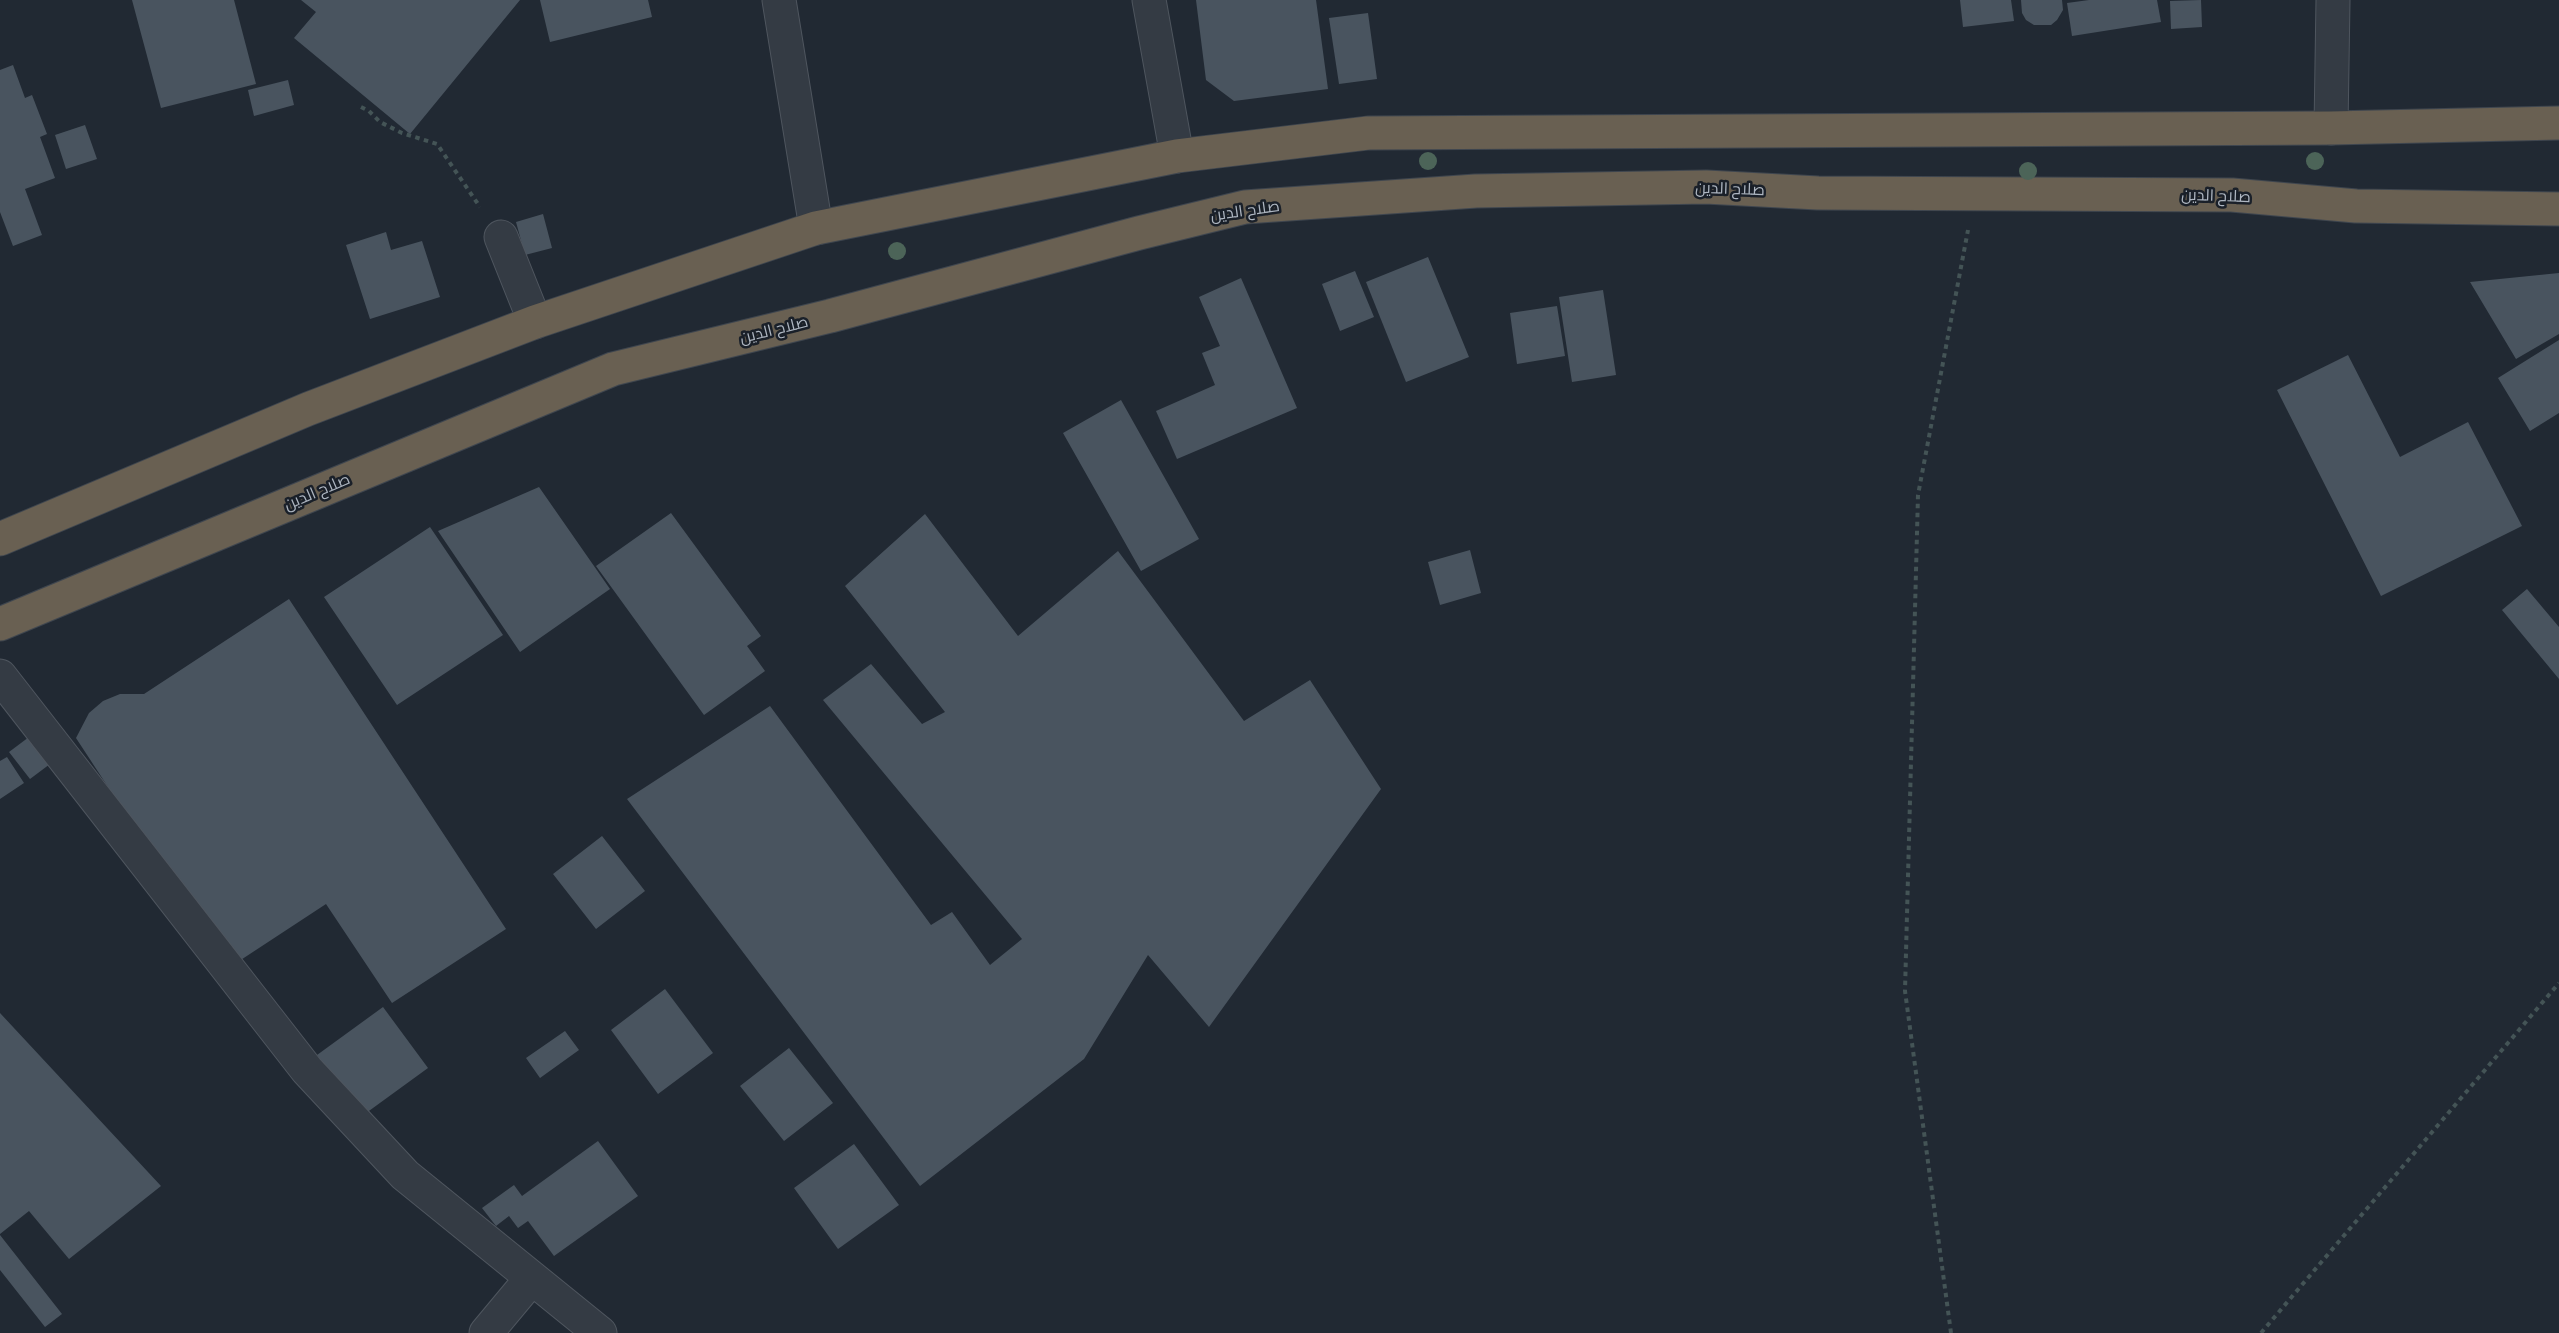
<!DOCTYPE html>
<meta charset="utf-8">
<style>
body{margin:0}
canvas{display:block;background:#212933}
</style>
<canvas width="2559" height="1333"></canvas>
<script>
const c = document.querySelector('canvas').getContext('2d');
c.lineJoin = 'round';
function paint(path, color) { c.fillStyle = color; c.fill(path, 'evenodd'); }
function stroke(path, color, width, dash) { c.strokeStyle = color; c.lineWidth = width; c.lineCap = dash ? 'butt' : 'round'; c.setLineDash(dash || []); c.stroke(path); }
function label(font, color, halo, rows, align = 'center') {
  c.font = font + ' "Public Sans",Cairo,sans-serif'; c.lineWidth = 5; c.setLineDash([]); c.textBaseline = 'middle'; c.strokeStyle = halo; c.fillStyle = color; for (const [text, x, y, turn = 0] of rows) {
    c.save(); c.translate(x, y); c.rotate((+turn || 0) * Math.PI / 180); c.textAlign = isNaN(turn) ? turn : align; if (halo) c.strokeText(text, 0, 0); c.fillText(text, 0, 0); c.restore();
  }
}
const building = new Path2D(`
 M132,0H234L256,84L161,108Z
 M301,0H520L410,134L294,38L316,12Z
 M540,0H648L652,17L550,42Z
 M1196,0H1316L1328,89L1234,101L1206,80Z
 M1960,0H2011L2014,21L1963,27Z
 M2021,0H2062L2063,10L2057,20L2051,25H2034L2026,20L2022,13Z
 M2089,0H2157L2161,22L2072,36L2067,3Z
 M2201,0L2202,27L2171,29L2170,1Z
 M1368,13L1377,79L1339,84L1329,18Z
 M13,65L25,98L32,95L47,134L40,137L55,178L25,189L42,235L13,246L0,212V70Z
 M288,80L294,105L254,116L248,90Z
 M85,125L97,159L66,169L55,135Z
 M543,214L552,248L525,255L516,222Z
 M386,232L391,250L422,241L440,297L370,319L346,245Z
 M1428,257L1469,357L1406,382L1366,282Z
 M1355,271L1374,317L1340,331L1322,284Z
 M2559,273V334L2516,359L2470,282Z
 M1241,278L1297,408L1177,459L1156,411L1215,385L1202,353L1220,346L1199,297Z
 M1603,290L1616,375L1572,382L1559,297Z
 M1557,306L1565,356L1517,364L1510,313Z
 M2559,340V413L2530,431L2498,378Z
 M2348,355L2400,457L2468,422L2522,526L2381,596L2277,390Z
 M1121,400L1199,539L1141,571L1063,433Z
 M539,487L610,589L520,652L438,531Z
 M671,513L761,636L747,646L765,671L704,715L596,566Z
 M925,514L1018,636L1118,551L1244,721L1310,680L1381,789L1209,1027L1148,955L1084,1059L920,1186L627,799L770,706L931,925L952,912L990,965L1022,939L823,700L871,664L922,724L945,712L845,586Z
 M430,527L503,635L397,705L324,597Z
 M1470,550L1481,593L1440,605L1428,562Z
 M2527,589L2559,627V679L2502,610Z
 M289,599L506,929L392,1003L326,904L227,969L76,738L89,713L103,701L120,694H144Z
 M33,734L54,761L30,779L9,752Z
 M7,757L24,783L0,799V761Z
 M602,836L645,891L596,929L553,874Z
 M665,989L713,1053L658,1094L611,1030Z
 M383,1007L428,1068L362,1116L317,1055Z
 M0,1013L161,1186L69,1259L29,1211L0,1234Z
 M565,1031L579,1050L540,1078L526,1058Z
 M789,1048L833,1103L784,1141L740,1086Z
 M598,1141L638,1196L554,1256L528,1221L518,1228L509,1216L496,1226L482,1208L514,1185L522,1196Z
 M854,1144L899,1205L838,1249L794,1188Z
 M0,1235L62,1314L45,1327L0,1270Z`);
const path = new Path2D(`
 M361,107L369,111L380,122L402,133L437,144L480,207
 M1951,1333L1905,991L1918,495L1968,230
 M2261,1333L2559,983`);
const minor = new Path2D(`
 M779,0L816,228
 M1149,0L1177,156
 M2331,128L2333,0
 M501,237L535,322
 M0,676L307,1070L405,1175L600,1333
 M486,1333L531,1279`);
const highway = new Path2D(`
 M0,539L308,409L535,322L816,228L1177,156L1368,133L2331,128L2559,123
 M0,624L613,369L830,316L1139,233L1245,207L1476,191L1706,187L1818,193L2232,195L2356,206L2559,209`);
const trees = [
 [1428,161],
 [2315,161],
 [2028,171],
 [897,251]
];
const streetNames = [
 ["صلاح الدين",1730,189,2],
 ["صلاح الدين",2216,196,2],
 ["صلاح الدين",1245,211,-8],
 ["صلاح الدين",774,330,-14],
 ["صلاح الدين",317,492,-23]
];
paint(building, '#49545f');
stroke(minor, '#4f565f', 35);
stroke(highway, '#3f464f', 35);
stroke(path, '#445456', 4, [4.5, 4.5]);
stroke(minor, '#343b44', 33);
stroke(highway, '#696052', 33);
c.fillStyle = '#4c6458';
for (const [x, y] of trees) { c.beginPath(); c.arc(x, y, 9, 0, 2 * Math.PI); c.fill(); }
label('16px', '#aeb6c1', '#1a2029', streetNames);
</script>
